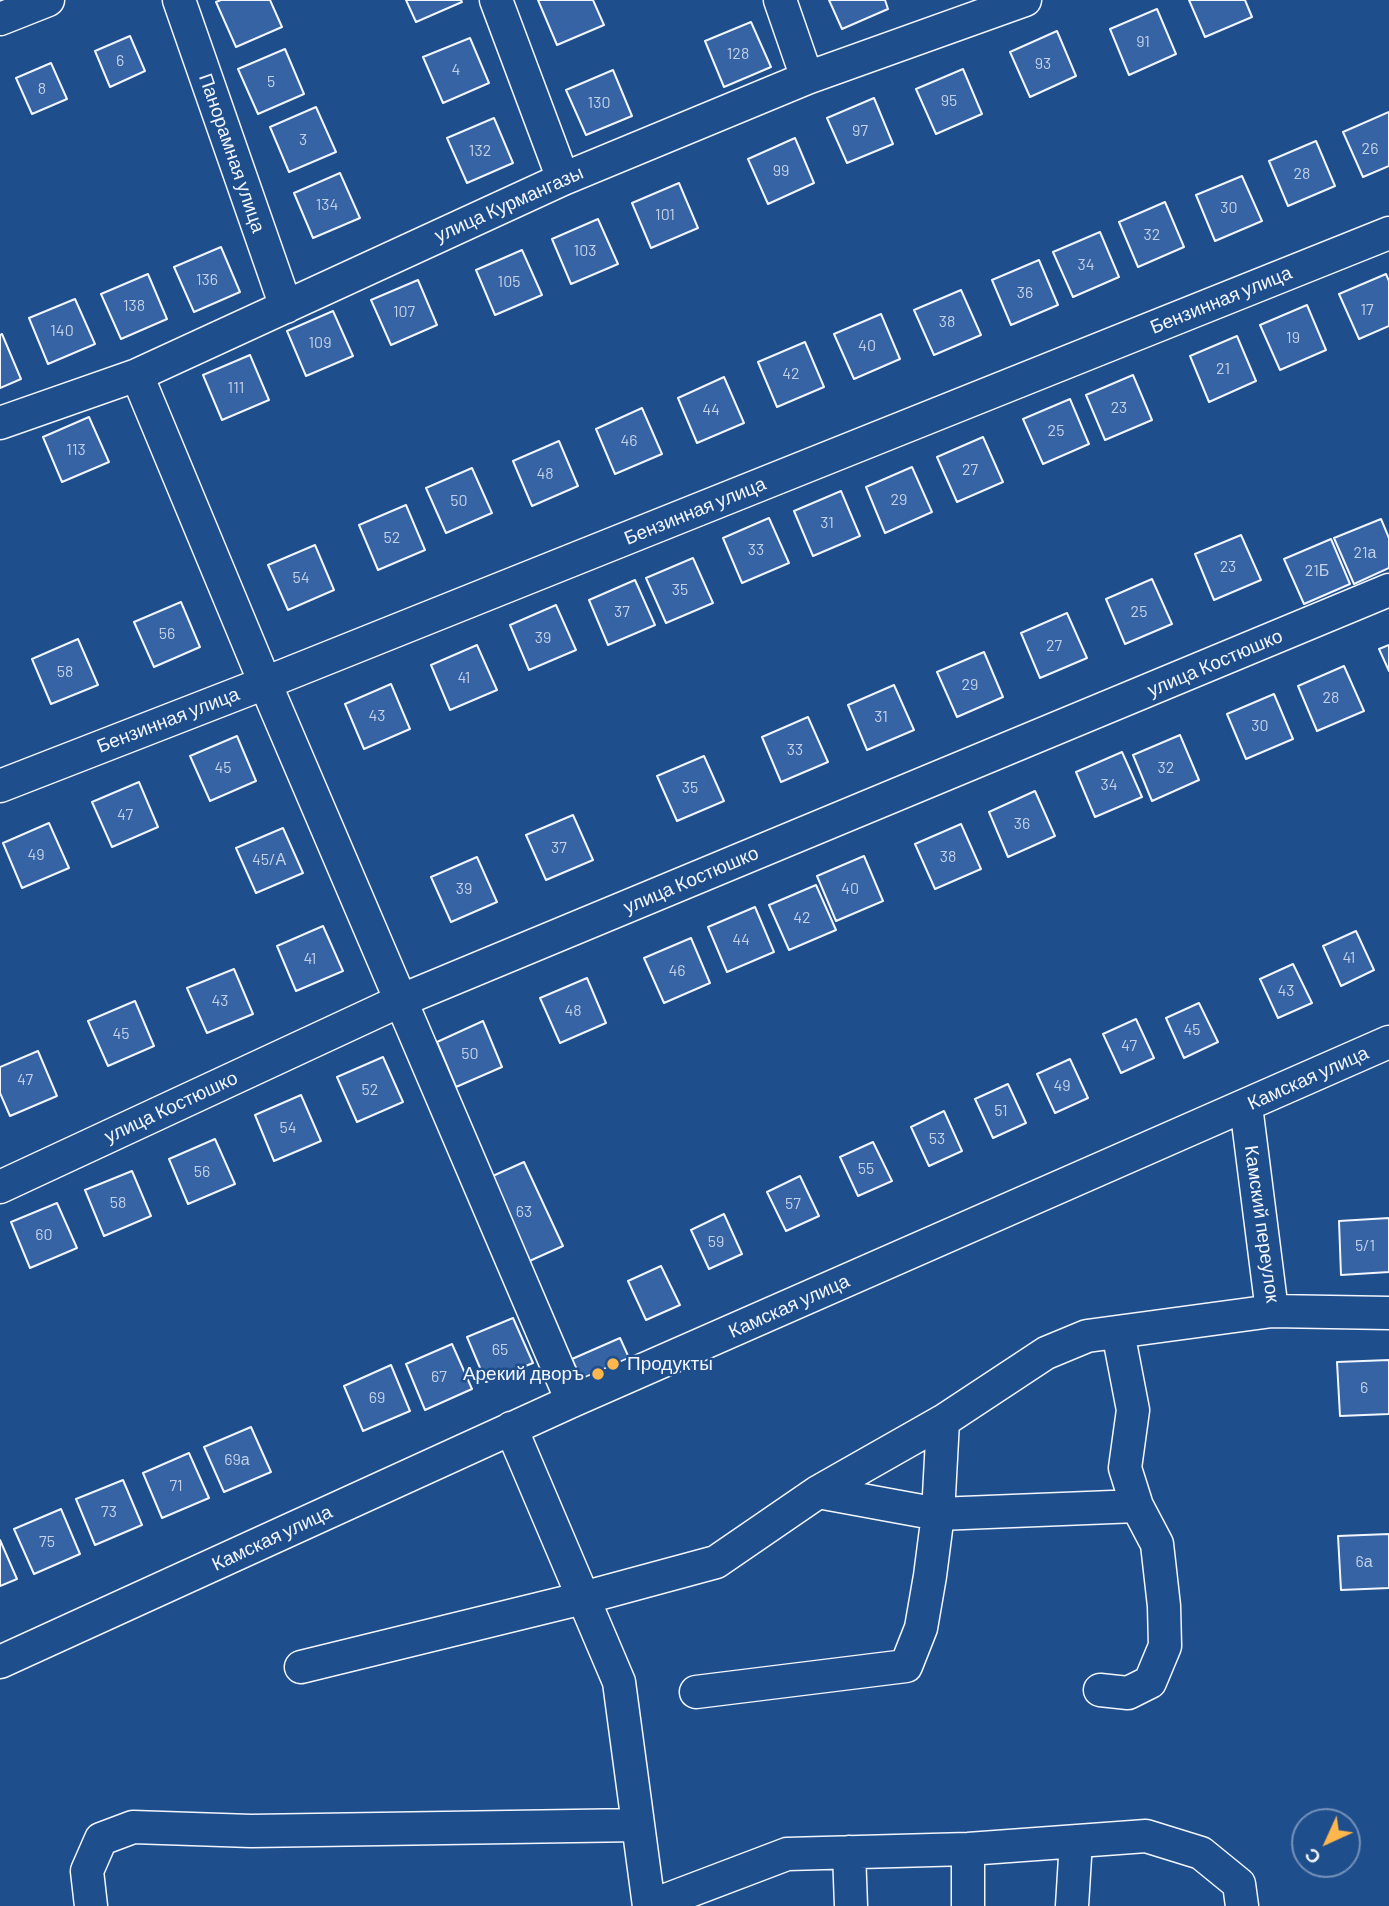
<!DOCTYPE html>
<meta charset="utf-8">
<style>
body{margin:0}
#map{position:relative;width:1389px;height:1906px;overflow:hidden;background:#1f4e8c;font-family:Barlow,sans-serif}
canvas{display:block}
.north{position:absolute;left:1291px;top:1808px;width:70px;height:70px;box-sizing:border-box;background:#1f4e8c;border:2px solid #7391ba;border-radius:50%;rotate:225deg;font-size:19px;font-weight:700;line-height:28px;text-align:center;color:#f2f6ff}
.north::after{content:'';display:block;margin:auto;width:24px;height:32px;background:#ffb74d;clip-path:polygon(50% 0,100% 100%,50% 72%,0 100%)}
</style>
<div id="map">
<canvas width="1389" height="1906"></canvas>
<div class="north">С</div>
</div>
<script>
const c = document.querySelector('canvas').getContext('2d');
c.lineJoin = 'round';
function paint(path, color) { c.fillStyle = color; c.fill(path, 'evenodd'); }
function stroke(path, color, width, dash) { c.strokeStyle = color; c.lineWidth = width; c.lineCap = dash ? 'butt' : 'round'; c.setLineDash(dash || []); c.stroke(path); }
function label(font, color, halo, rows, align = 'center') {
  c.font = font + ' Barlow,sans-serif'; c.lineWidth = 5; c.setLineDash([]); c.textBaseline = 'middle'; c.strokeStyle = halo; c.fillStyle = color; for (const [text, x, y, turn = 0] of rows) {
    c.save(); c.translate(x, y); c.rotate((+turn || 0) * Math.PI / 180); c.textAlign = isNaN(turn) ? turn : align; if (halo) c.strokeText(text, 0, 0); c.fillText(text, 0, 0); c.restore();
  }
}
const building = new Path2D(`
 M221,0H270L282,27L236,47L216,2Z
 M406,0H461L462,2L416,22Z
 M538,0H593L604,25L557,45Z
 M829,0H885L888,9L842,29Z
 M1189,0H1245L1252,17L1205,37Z
 M1157,9L1176,54L1129,75L1110,29Z
 M751,22L771,67L724,87L705,41Z
 M1057,31L1076,76L1030,97L1010,52Z
 M130,36L145,71L110,87L95,51Z
 M470,38L489,83L443,103L423,57Z
 M285,49L304,94L258,114L238,69Z
 M51,63L67,99L32,114L16,78Z
 M963,69L982,114L936,134L916,89Z
 M613,70L632,116L586,135L566,90Z
 M874,98L893,144L847,163L827,118Z
 M316,107L336,152L289,172L270,127Z
 M1389,112V166L1363,177L1343,132Z
 M494,118L513,163L467,183L447,138Z
 M795,138L814,183L768,204L748,159Z
 M1316,141L1335,186L1288,206L1269,161Z
 M340,173L360,218L313,238L294,193Z
 M1242,176L1262,221L1215,241L1196,195Z
 M679,183L698,228L651,248L632,203Z
 M1165,202L1184,247L1138,267L1119,222Z
 M598,219L618,264L571,284L552,239Z
 M1100,232L1119,277L1073,297L1053,252Z
 M221,247L240,292L194,312L174,267Z
 M522,250L542,295L495,315L476,270Z
 M1039,260L1058,305L1011,325L992,280Z
 M148,274L167,319L121,339L101,294Z
 M1386,274L1389,281V326L1359,339L1339,294Z
 M418,280L437,325L391,345L371,300Z
 M961,290L981,335L934,355L914,310Z
 M75,299L95,344L48,364L29,318Z
 M1307,305L1326,350L1280,370L1260,325Z
 M333,311L353,356L306,376L287,331Z
 M881,314L900,359L854,379L834,334Z
 M2,334L21,379L0,388V335Z
 M1237,336L1256,381L1209,402L1190,356Z
 M805,342L824,387L777,407L758,362Z
 M250,355L269,400L222,420L203,375Z
 M1133,375L1152,420L1105,440L1086,395Z
 M724,377L744,423L697,443L678,398Z
 M1070,399L1089,444L1043,464L1023,419Z
 M642,408L662,454L615,474L596,429Z
 M89,417L109,462L62,482L43,437Z
 M983,437L1003,482L957,502L937,457Z
 M559,441L578,486L532,506L513,461Z
 M912,467L932,512L885,533L866,487Z
 M472,468L492,513L446,533L426,488Z
 M841,491L860,536L813,556L794,511Z
 M406,505L425,550L378,570L359,525Z
 M769,518L789,563L742,583L723,538Z
 M1381,519L1389,538V568L1354,584L1334,538Z
 M1241,535L1261,580L1214,600L1195,554Z
 M1331,539L1350,584L1304,604L1284,559Z
 M315,545L334,590L288,610L268,565Z
 M693,558L713,603L666,623L646,578Z
 M1152,579L1172,624L1125,644L1106,599Z
 M635,580L655,625L608,645L589,600Z
 M181,602L200,647L154,667L134,622Z
 M556,605L576,650L529,670L510,625Z
 M1067,613L1087,658L1040,678L1021,633Z
 M78,639L98,685L51,704L32,659Z
 M477,645L497,690L450,710L431,665Z
 M1389,645V671L1379,649Z
 M984,652L1003,697L957,717L937,672Z
 M1344,666L1364,711L1317,731L1298,686Z
 M391,684L410,729L364,749L345,704Z
 M894,685L914,730L867,750L848,705Z
 M1274,694L1293,739L1246,759L1227,714Z
 M808,717L828,762L781,782L762,737Z
 M1180,735L1199,780L1152,801L1133,755Z
 M237,736L256,781L210,801L190,756Z
 M1122,752L1142,797L1095,817L1076,772Z
 M704,756L724,801L677,821L657,776Z
 M139,782L158,827L112,847L92,802Z
 M1035,791L1055,836L1008,857L989,812Z
 M573,815L593,860L546,880L526,835Z
 M49,823L69,868L22,888L3,843Z
 M961,824L981,869L935,889L915,844Z
 M283,828L303,873L256,893L236,848Z
 M864,856L883,901L836,921L817,876Z
 M477,857L497,902L451,922L431,877Z
 M816,885L836,930L789,950L769,905Z
 M755,907L774,952L727,972L708,927Z
 M323,926L343,971L296,991L277,946Z
 M1356,931L1374,970L1341,986L1323,946Z
 M691,938L710,983L664,1003L644,958Z
 M1293,964L1312,1003L1278,1018L1260,979Z
 M234,969L253,1014L207,1033L187,988Z
 M587,978L606,1023L560,1043L540,998Z
 M135,1001L154,1046L108,1066L88,1021Z
 M1199,1003L1218,1042L1184,1058L1166,1018Z
 M1136,1019L1154,1058L1121,1073L1103,1034Z
 M483,1021L502,1067L456,1087L437,1042Z
 M38,1051L57,1096L10,1116L0,1093V1067Z
 M383,1057L403,1102L357,1122L337,1077Z
 M1070,1059L1088,1098L1055,1113L1037,1074Z
 M1008,1084L1026,1123L993,1138L975,1099Z
 M301,1095L321,1141L274,1161L255,1115Z
 M944,1111L962,1151L929,1166L911,1127Z
 M215,1139L235,1184L188,1204L169,1159Z
 M873,1142L892,1181L858,1196L840,1157Z
 M524,1162L563,1246L525,1263L486,1179Z
 M132,1171L151,1216L104,1236L85,1190Z
 M800,1176L819,1216L786,1231L767,1192Z
 M57,1203L77,1248L30,1268L11,1222Z
 M724,1214L742,1254L709,1269L691,1230Z
 M1389,1218V1272L1341,1275L1339,1221Z
 M661,1266L680,1305L646,1320L628,1281Z
 M513,1318L533,1363L486,1382L467,1337Z
 M620,1338L630,1360L582,1381L572,1359Z
 M452,1344L472,1389L425,1410L406,1364Z
 M1389,1360V1414L1340,1416L1337,1362Z
 M391,1365L410,1411L363,1431L344,1386Z
 M251,1427L271,1472L224,1492L204,1447Z
 M189,1453L209,1498L162,1518L143,1473Z
 M123,1480L142,1525L95,1545L76,1499Z
 M61,1509L80,1554L34,1574L14,1529Z
 M1389,1534V1588L1341,1590L1338,1536Z
 M0,1540L17,1579L0,1586Z`);
const minor = new Path2D(`
 M179,0L286,307
 M496,0L563,179
 M780,0L807,78
 M0,19L48,0
 M137,375L265,683L572,1401
 M0,423L137,375L563,179L807,78L1025,0
 M0,786L265,683L1389,233
 M1246,1106L1272,1311L1389,1313
 M0,1187L402,1000L1389,590
 M511,1428L619,1682L649,1906
 M818,1492L938,1514L1137,1506
 M0,1662L572,1401L1389,1042
 M301,1667L583,1598L716,1562L818,1492L943,1421L1046,1353L1087,1336L1272,1311
 M1100,1690L1128,1693L1150,1682L1165,1646L1164,1606L1157,1544L1137,1506L1125,1468L1133,1410L1118,1332
 M696,1692L906,1666L921,1628L930,1576L938,1514L943,1421
 M849,1852L851,1906
 M91,1906L87,1871L101,1839L133,1827L251,1831L638,1825
 M650,1906L787,1854L968,1849L1146,1836L1201,1853L1239,1884L1242,1906
 M968,1906V1849
 M1072,1906L1076,1841`);
const markers = [
 [613,1364,7,"#ffb74d"],
 [598,1374,7,"#ffb74d"]
];
const numberNames = [
 ["91",1143,42],
 ["128",738,54],
 ["6",120,61],
 ["93",1043,64],
 ["4",456,70],
 ["5",271,82],
 ["8",42,89],
 ["95",949,101],
 ["130",599,103],
 ["97",860,131],
 ["3",303,140],
 ["26",1370,149],
 ["132",480,151],
 ["99",781,171],
 ["28",1302,174],
 ["134",327,205],
 ["30",1229,208],
 ["101",665,215],
 ["32",1152,235],
 ["103",585,251],
 ["34",1086,265],
 ["136",207,280],
 ["105",509,282],
 ["36",1025,293],
 ["138",134,306],
 ["17",1367,310],
 ["107",404,312],
 ["38",947,322],
 ["140",62,331],
 ["19",1293,338],
 ["109",320,343],
 ["40",867,346],
 ["21",1223,369],
 ["42",791,374],
 ["111",236,388],
 ["23",1119,408],
 ["44",711,410],
 ["25",1056,431],
 ["46",629,441],
 ["113",76,450],
 ["27",970,470],
 ["48",545,474],
 ["29",899,500],
 ["50",459,501],
 ["31",827,523],
 ["52",392,538],
 ["33",756,550],
 ["21а",1365,553],
 ["23",1228,567],
 ["21Б",1317,571],
 ["54",301,578],
 ["35",680,590],
 ["37",622,612],
 ["25",1139,612],
 ["56",167,634],
 ["39",543,638],
 ["27",1054,646],
 ["58",65,672],
 ["41",464,678],
 ["29",970,685],
 ["28",1331,698],
 ["43",377,716],
 ["31",881,717],
 ["30",1260,726],
 ["33",795,750],
 ["45",223,768],
 ["32",1166,768],
 ["34",1109,785],
 ["35",690,788],
 ["47",125,815],
 ["36",1022,824],
 ["37",559,848],
 ["49",36,855],
 ["38",948,857],
 ["45/А",269,860],
 ["39",464,889],
 ["40",850,889],
 ["42",802,918],
 ["44",741,940],
 ["41",1349,958],
 ["41",310,959],
 ["46",677,971],
 ["43",1286,991],
 ["43",220,1001],
 ["48",573,1011],
 ["45",1192,1030],
 ["45",121,1034],
 ["47",1129,1046],
 ["50",470,1054],
 ["47",25,1080],
 ["49",1062,1086],
 ["52",370,1090],
 ["51",1001,1111],
 ["54",288,1128],
 ["53",937,1139],
 ["55",866,1169],
 ["56",202,1172],
 ["58",118,1203],
 ["57",793,1204],
 ["63",524,1212],
 ["60",44,1235],
 ["59",716,1242],
 ["5/1",1365,1246],
 ["65",500,1350],
 ["67",439,1377],
 ["6",1364,1388],
 ["69",377,1398],
 ["69а",237,1460],
 ["71",176,1486],
 ["73",109,1512],
 ["75",47,1542],
 ["6а",1364,1562]
];
const streetNames = [
 ["Панорамная улица",232,153,71],
 ["улица Курмангазы",509,204,-24],
 ["Бензинная улица",1221,300,-22],
 ["Бензинная улица",695,511,-22],
 ["улица Костюшко",1215,663,-23],
 ["Бензинная улица",168,720,-21],
 ["улица Костюшко",691,880,-23],
 ["Камская улица",1308,1078,-24],
 ["улица Костюшко",171,1107,-25],
 ["Камский переулок",1262,1224,82],
 ["Камская улица",789,1306,-24],
 ["Камская улица",272,1538,-25]
];
const poiNames = [
 ["Продукты",627,1364],
 ["Арекий дворъ",584,1374,"right"]
];
paint(building, '#3563a3');
stroke(building, '#f2f6ff', 2);
stroke(minor, '#f2f6ff', 35);
stroke(minor, '#1f4e8c', 32);
for (const [x, y, r, color] of markers) { const dot = new Path2D(); dot.arc(x, y, r, 0, 2 * Math.PI); c.fillStyle = color; c.fill(dot); stroke(dot, '#1f4e8c', 2.5); }
label('16px', '#c3d1e8', null, numberNames);
label('19px', '#f2f6ff', '#1f4e8c', streetNames);
label('19px', '#f2f6ff', '#1f4e8c', poiNames, 'left');
</script>
